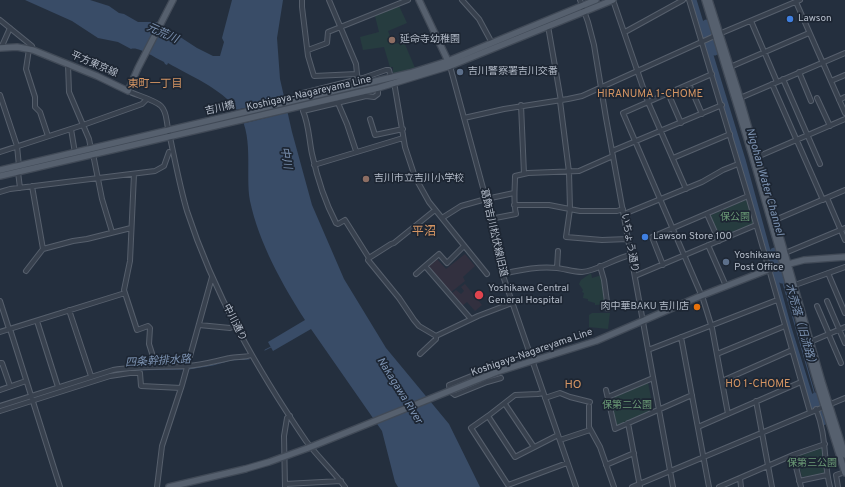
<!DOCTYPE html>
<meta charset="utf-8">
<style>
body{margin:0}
canvas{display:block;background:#242f3e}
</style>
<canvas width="845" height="487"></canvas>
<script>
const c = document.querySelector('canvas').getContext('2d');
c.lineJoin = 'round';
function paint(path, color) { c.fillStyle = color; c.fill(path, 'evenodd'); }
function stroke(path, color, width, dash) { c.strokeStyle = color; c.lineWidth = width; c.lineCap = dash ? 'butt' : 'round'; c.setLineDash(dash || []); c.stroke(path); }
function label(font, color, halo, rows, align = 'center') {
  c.font = font + ' Overpass,"Noto Sans JP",sans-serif'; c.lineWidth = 3.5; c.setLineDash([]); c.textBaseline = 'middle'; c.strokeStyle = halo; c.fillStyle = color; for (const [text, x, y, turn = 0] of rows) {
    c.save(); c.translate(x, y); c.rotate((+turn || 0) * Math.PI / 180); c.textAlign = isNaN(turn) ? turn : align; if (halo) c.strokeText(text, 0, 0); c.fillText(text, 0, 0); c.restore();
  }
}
const medical = new Path2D(`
 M465,254L475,266L463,277L465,281L450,293L428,267L437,259L446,269Z
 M465,284L482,305L475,311L467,302L462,306L452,293L456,290L461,294L464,291L461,287Z`);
const green = new Path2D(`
 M399,6L407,23L388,31L393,44L404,42L415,68L396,73H393V67H390L384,47L363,50L360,37L379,32L375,16Z
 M746,200L748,201L754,222L752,224L719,237L710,216L711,215Z
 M591,273L592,278L602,275L606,304L595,305V303L588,301V299L583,298L584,293L582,292L583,290L579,284L581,280Z
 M592,313H610L608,329L589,327V315Z
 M646,382L648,383L653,408L651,410L617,426L615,425L610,399L611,398Z
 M823,448L824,473L802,477L797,456Z`);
const water = new Path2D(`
 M25,0H90L109,6L119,13L124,14L138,22H157L197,48L213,56H220L224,42L222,38L232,0H283L277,38L280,79L292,132L312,205L344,279L386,348L449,424L480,487H398L395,482L382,431L311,329L273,351L268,342L305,320C282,284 259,243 250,201C245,173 255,133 236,109C221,88 190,76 168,63L167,65L165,64L164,62C157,59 138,46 131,49L118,42L98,38L72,21Z
 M780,270L818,404H817L779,271Z`);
const pier = new Path2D(`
 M287,99L290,112L241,124L235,110Z`);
const stream = new Path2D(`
 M265,350L271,347
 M189,369L213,365L231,360L249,359
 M111,374L130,370L186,369
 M84,382L108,375
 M0,409L11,405`);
const river = new Path2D(`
 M693,0L742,160L788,328L812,405
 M706,23L715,52
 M774,251L782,280
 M815,396L823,422`);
const minor = new Path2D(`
 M302,0V7L308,56L314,76L357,74L358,79
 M329,0L356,64L357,74
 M462,0L479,19L492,43
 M580,0L588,22L594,45L606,118L673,487
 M613,0L648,102L686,189
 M689,0L748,196L810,412
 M796,2L845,113
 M0,20L32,46L33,50
 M751,21L777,82
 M548,26L561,101
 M625,32L683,0
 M1,48L10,28
 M29,49L26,69L35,97V107L40,112L48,136
 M308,50L327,43L328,32L408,0
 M68,64L69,92L89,139L91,149
 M450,66L486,199L501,270L576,487
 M730,67L809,33
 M799,72L811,101
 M712,74L623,113L703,299L712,328L728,414
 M783,79L820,164
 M831,81L845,75
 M394,82L405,147L415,177L429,202L487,274
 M689,84L702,114
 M772,84L823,200
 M378,88V94L374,97L366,96L303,111C309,125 309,140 312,154C317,177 325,202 336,223L338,224L345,220L369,258L368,260L399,298L414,320L419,326L436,336L478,316L512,303
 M128,91C136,95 155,100 161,106C167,112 166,120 168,128C174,155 179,184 187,211C214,294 257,369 306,441C318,457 333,471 345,487
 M668,93L681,123
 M299,94L363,78L386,70H389L391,78
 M0,95L17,146L19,166
 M740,98L845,53
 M817,98L830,126
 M839,100L845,97
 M560,101L569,172L570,209L566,237L602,240L628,239
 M338,103L347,124L356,151
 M521,105L524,174
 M464,118L504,109L568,99L582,96L719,34L800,0
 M370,119L375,135L403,129
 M71,129L75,153
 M612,151L722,105
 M0,152L83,125L142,104L147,99
 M93,154L102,199L112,232
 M757,157L845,119
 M673,158L730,134
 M314,165L403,138
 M18,172L20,188
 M134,174L130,261L124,290L137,330L148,326L150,328L149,344L156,366
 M0,192L10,189L155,171L164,166L169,152
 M827,198L845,240
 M486,199L514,193
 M514,205H549L580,211H617L623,209
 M624,214L702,182L723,170L738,164
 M707,214L719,241
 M442,218L461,206L486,199
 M490,219L516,214C513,201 515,189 515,176L528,173L579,171L613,156
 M775,220L845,190
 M708,245L726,286
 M43,249L73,241L87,239L131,228
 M785,253L845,228
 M369,258L391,244L394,243L435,210
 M663,265L652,237L748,196
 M425,266L439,254L447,263L464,246
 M600,266L604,280L608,309
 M557,268L558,251
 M26,271L43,249L32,186
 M828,273L845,313
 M416,274L425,266L471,319
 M502,274C521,270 538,266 557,268C565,269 574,272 582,272C597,271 615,258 631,255
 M635,276L756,225
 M795,285L845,267
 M0,301L9,329
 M827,301L845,343
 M817,306L829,334
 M69,310L91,376
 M37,321L58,387
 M199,325L230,328L235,326
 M10,329L60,487
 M0,332L125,293
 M829,335L841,363
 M681,337L709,487
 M810,342L845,327
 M648,350L777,300
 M420,354L436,339V336
 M717,354L785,326
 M0,363H2L10,386
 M493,365L484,371L449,385C449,390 451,393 455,395L487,382L501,378
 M722,381L792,350
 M0,390L26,381
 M606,390L615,429L692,395
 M543,393L538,394L515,395L488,416L471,428L508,485L567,463
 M608,397L653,378
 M545,398L560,393L570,397L590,402
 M756,401L772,487
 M505,404L534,447
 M0,406L113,370C137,366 162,367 187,366C202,365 215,361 230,358C237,356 244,358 251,355
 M589,406V427L600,447L614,487
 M816,409C827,436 823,460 830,487
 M0,411L110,376L130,373H140L141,386L181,388
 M488,416L515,457L558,435
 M628,423L640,487
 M698,427L801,382
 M560,440L590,430
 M793,455L801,487
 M606,465L634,453
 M740,478L741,487
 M799,481L827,475
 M285,484L341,481
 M157,487L162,446L182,385L212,277
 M285,487L284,436L287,418L290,416
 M632,487L845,398
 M719,487L793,455L825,444
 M838,487L836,475L845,472`);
const major = new Path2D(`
 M419,0L449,63
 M705,0L752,155L817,383L845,473
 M709,0L740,98L822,382L845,455
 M0,48L17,47L33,50L97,76L128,91L138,68L173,0
 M0,170L410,73L448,61L596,0
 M0,176L378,88L450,66L613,0
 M479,379L497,372L596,341L698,297L770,269L804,260L845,257
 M169,487L245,469`);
const majorBridge = new Path2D(`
 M245,469L269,462L308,448L479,379`);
const markers = [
 [790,19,4,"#3f7fe0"],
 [392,40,4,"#8d6e63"],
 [460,72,4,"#5c6f8a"],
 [366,179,4,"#8d6e63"],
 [645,237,4,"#3f7fe0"],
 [726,262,4,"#5c6f8a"],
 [479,295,5,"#e0444e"],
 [697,307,4,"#e8710a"]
];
const poiNames = [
 ["Lawson",798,19],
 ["延命寺幼稚園",400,40],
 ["吉川警察署吉川交番",468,72],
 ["吉川市立吉川小学校",374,179],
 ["Lawson Store 100",653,237],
 ["Yoshikawa",734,256],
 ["Post Office",734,268],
 ["Yoshikawa Central",488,289],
 ["General Hospital",488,301],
 ["肉中華BAKU 吉川店",689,307,"right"]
];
const streetNames = [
 ["平方東京線",94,65,23],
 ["Koshigaya-Nagareyama Line",309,94,-13],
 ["吉川橋",220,109,-13],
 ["葛飾吉川松伏線旧道",493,233,77],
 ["いちょう通り",629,243,80],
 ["中川通り",234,323,63],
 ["Koshigaya-Nagareyama Line",532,353,-19]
];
const parkNames = [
 ["保公園",735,218],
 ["保第二公園",627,406],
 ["保第三公園",812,464]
];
const waterNames = [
 ["元荒川",162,34,24],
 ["中川",285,158,80],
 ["Nigohan Water Channel",764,182,74],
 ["木売落（旧流路）",800,326,74],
 ["四条幹排水路",158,362,-3],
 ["Nakagawa River",399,391,58]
];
const neighbourhoodNames = [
 ["東町一丁目",155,85],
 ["HIRANUMA 1-CHOME",650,95],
 ["HO 1-CHOME",758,385]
];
const quarterNames = [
 ["平沼",424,233],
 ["HO",573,386]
];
paint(medical, '#32303f');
paint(green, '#263c3f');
paint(water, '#394c67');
paint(pier, '#242f3e');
stroke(stream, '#394c67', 1);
stroke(river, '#394c67', 7);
stroke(minor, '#565f6c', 6);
stroke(major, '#414a57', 8);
stroke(minor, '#38414e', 4);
stroke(major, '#56606e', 5.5);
stroke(majorBridge, '#414a57', 8, []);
stroke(majorBridge, '#56606e', 5.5);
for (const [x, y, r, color] of markers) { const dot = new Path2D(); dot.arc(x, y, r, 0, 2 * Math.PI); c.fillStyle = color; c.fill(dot); stroke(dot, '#1d2633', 1.5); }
label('10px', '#b4bcc9', '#1d2633', poiNames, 'left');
label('10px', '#b4bcc9', '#1d2633', streetNames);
label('10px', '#6b9a76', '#1d2633', parkNames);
label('italic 11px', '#7c92b1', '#1d2633', waterNames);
label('11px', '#d59563', '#1d2633', neighbourhoodNames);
label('12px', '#d59563', '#1d2633', quarterNames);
</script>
